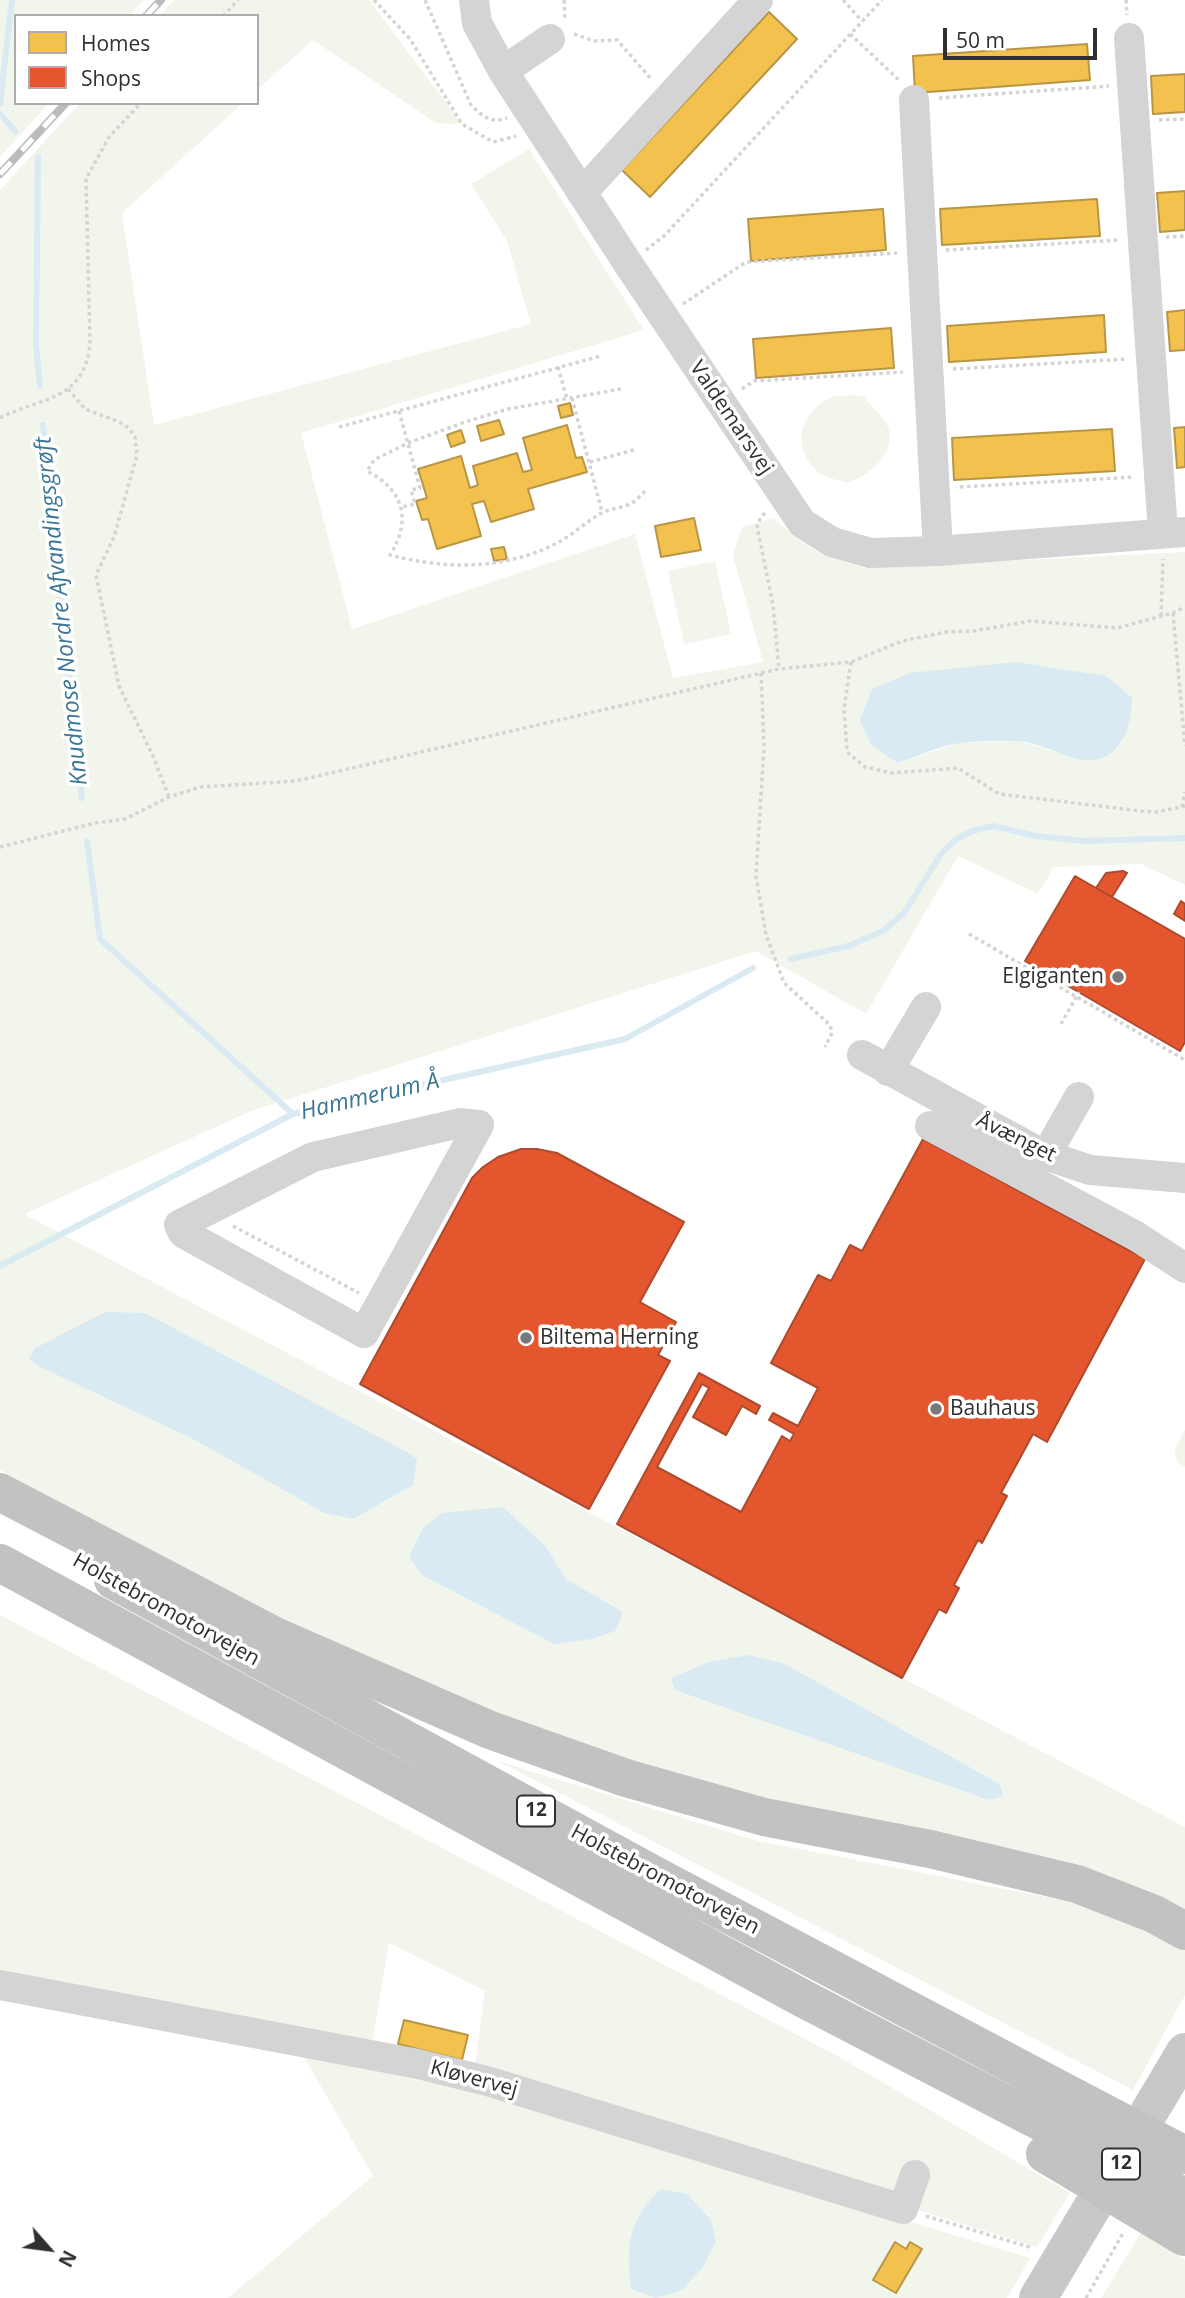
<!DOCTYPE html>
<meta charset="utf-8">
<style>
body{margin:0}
#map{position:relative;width:1185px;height:2298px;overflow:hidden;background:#fff;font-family:"Open Sans",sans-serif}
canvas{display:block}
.legend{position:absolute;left:14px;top:14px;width:245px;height:91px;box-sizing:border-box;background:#fff;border:2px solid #acacac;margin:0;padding:9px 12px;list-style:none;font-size:21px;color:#303030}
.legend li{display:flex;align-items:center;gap:14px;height:35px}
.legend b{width:35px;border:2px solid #acacac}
.north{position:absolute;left:14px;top:2214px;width:70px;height:70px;-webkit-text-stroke:5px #fff;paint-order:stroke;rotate:118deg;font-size:19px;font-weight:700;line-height:28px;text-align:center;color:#303030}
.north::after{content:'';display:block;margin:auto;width:24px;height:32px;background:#303030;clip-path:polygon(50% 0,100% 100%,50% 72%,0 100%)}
.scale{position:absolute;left:943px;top:28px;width:154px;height:32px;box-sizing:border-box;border:4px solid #303030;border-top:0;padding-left:9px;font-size:21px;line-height:24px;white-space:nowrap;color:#303030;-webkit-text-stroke:5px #fff;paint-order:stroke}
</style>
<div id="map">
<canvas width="1185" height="2298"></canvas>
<ul class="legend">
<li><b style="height:19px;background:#f2c14e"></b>Homes</li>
<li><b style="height:19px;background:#e4572e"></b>Shops</li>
</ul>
<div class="north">N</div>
<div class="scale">50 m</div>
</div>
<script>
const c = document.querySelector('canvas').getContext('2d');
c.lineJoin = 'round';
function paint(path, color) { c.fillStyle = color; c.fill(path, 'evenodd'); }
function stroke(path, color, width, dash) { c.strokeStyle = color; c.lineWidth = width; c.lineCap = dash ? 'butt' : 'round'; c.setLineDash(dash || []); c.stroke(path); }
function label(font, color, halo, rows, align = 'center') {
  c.font = font + ' "Open Sans",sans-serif'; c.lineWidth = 7; c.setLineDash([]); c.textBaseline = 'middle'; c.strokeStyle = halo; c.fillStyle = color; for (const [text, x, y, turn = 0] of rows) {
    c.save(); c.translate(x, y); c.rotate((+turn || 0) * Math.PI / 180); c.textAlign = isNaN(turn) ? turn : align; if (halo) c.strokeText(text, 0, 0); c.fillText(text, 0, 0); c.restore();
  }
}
const green = new Path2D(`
 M0,0H144L129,16H16V103H49L0,157Z
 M174,0H369L462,124L436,123L313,40L257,90V16H160Z
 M80,103H243L122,213L154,425L531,324L507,241L471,184L529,149L644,330L301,433L352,629L635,534L673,678L763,662L733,555L742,527L774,518C807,550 821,555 864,568L1185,552V885L1141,864L1054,867L1038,894L958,856L866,1014L756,951L251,1111L24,1214L1185,1827V1913L759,1799L622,1758L489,1715L309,1634L0,1470V190ZM1106,676L1124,740L1113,753L1095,760L1079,759L1018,741L959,743L898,763ZM105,1312L324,1513L197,1441L40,1367L29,1359L35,1348ZM546,1547L566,1579L623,1612L422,1575ZM708,1662L785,1664L1000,1784L1002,1796L671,1678Z
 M852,395L864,397C871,405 880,414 886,423C901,450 870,475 848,483C838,480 825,478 817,471C791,449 800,411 830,398C836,395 845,396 852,395Z
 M715,561L731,634L684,644L668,571Z
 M1185,1430V1467C1167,1457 1177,1444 1185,1430Z
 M0,1615L843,2059L1070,2193L1037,2247L474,2073L485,1991L389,1943L372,2045L0,1978Z
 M498,1761L758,1841L1082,1904L1185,1948V1995L1133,2090Z
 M304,2057L484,2093L1030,2258L1007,2298H228L373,2176Z
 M1142,2231L1185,2260V2298H1101Z`);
const water = new Path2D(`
 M1016,662L1106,676L1132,698C1131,732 1119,767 1077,759C1057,754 1035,741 1015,741C997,741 978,741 960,743C940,746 918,756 898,763L871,745L860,720L872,689L910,673Z
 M105,1312L145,1313L407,1452L417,1459L413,1485L353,1519L324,1513L197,1441L40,1367L29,1359L35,1348Z
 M503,1507L546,1547L566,1579L623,1612L615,1631L592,1639L554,1644L422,1575L409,1557L423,1528L442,1513Z
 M749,1655L785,1664L1000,1784L1003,1796L989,1800L675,1690L671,1678L708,1662Z
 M661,2189L687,2194L711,2220L716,2241L703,2267L682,2290L655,2298L631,2289C626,2245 628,2220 661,2189Z`);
const homes = new Path2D(`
 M769,12L797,39L650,197L622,170Z
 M1087,44L1090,80L915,93L913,56Z
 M1185,74V112L1153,114L1151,76Z
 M1185,191V230L1160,232L1157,193Z
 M1097,199L1100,236L942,245L940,209Z
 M883,209L886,250L751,261L748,219Z
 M1185,310V350L1170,351L1167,312Z
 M1104,315L1106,352L949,362L947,326Z
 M891,328L894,368L756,378L753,339Z
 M570,403L573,415L561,418L558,406Z
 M499,420L504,434L481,441L477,426Z
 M567,425L576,458L582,457L587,472L528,489L534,509L491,522L484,501L472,504L481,536L437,549L428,519L422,520L416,501L427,498L418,469L461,456L470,488L478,485L473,466L517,453L523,472L532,470L523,438Z
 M1185,427V467L1177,468L1174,428Z
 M1112,429L1115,471L954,480L952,438Z
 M461,430L465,442L451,447L447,435Z
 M694,518L701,550L661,557L655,526Z
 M504,547L507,559L494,561L491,549Z
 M404,2020L468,2035L462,2060L398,2044Z
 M895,2242L906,2249L910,2242L922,2249L896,2293L873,2280Z`);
const shops = new Path2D(`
 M1123,871L1127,873L1112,897L1096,888L1106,873Z
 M1075,876L1185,939V1042L1180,1051L1025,961Z
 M1181,901L1185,904V921L1174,914Z
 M923,1139L1145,1259L1047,1442L1033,1434L1001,1493L1007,1496L982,1543L978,1540L954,1585L959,1588L946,1613L939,1609L902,1678L617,1524L699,1373L760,1406L756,1414L742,1406L726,1435L693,1417L709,1388L702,1384L657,1467L741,1512L782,1436L790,1441L794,1434L769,1420L773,1413L798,1426L818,1388L771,1363L818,1275L831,1281L850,1245L862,1251Z
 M521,1149H537L557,1153L684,1222L640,1302L676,1322L658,1355L670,1361L589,1509L360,1384L472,1178L483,1167L498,1157Z`);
const stream = new Path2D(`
 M0,104L12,0
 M0,114L15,131
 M38,157L36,346L40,385
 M43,425L82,798
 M87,841L100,939L293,1114
 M791,959L848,946L883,931L904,913L941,854L956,839L972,831L993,826L1036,836L1084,841L1185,838
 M0,1266L293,1114L625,1039L753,968`);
const path = new Path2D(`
 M374,0L410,39L462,124L493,142L516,136
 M425,0L471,105C482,116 491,124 507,118
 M564,0L565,19
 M843,0L862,21
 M1126,0L1127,15
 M223,16L238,0
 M574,34L594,41L617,40L652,80
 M850,34L900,81
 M939,98L1109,86
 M1159,120L1185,119
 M1166,237L1185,236
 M646,250L664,236L882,0
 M946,250L1120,240
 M683,304L746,262L897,253
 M558,367L567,399
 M953,369L1127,359
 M68,389L85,409L117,421L129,428L135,437L137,455L114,537L96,575L119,686L153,756L169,797
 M621,389L508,409L465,422L408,443L374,460L367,471C404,490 412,520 390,555C447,570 506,570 559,542C574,534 590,518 604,512C612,508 622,508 630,504C636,501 641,495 646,490
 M742,389L754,381L903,372
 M572,398L602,512
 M399,411L420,488L411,490L415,504L402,507
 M0,418C40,397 84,402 90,344L86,179L109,137L141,103
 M339,427L601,356
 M590,462L637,449
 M960,487L1134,477
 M765,513L761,517L757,526L773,605L779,669
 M1173,613L1185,746
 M1161,616L1163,559
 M851,662L844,709L847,752L865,767L892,773L958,768L999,794L1141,811L1157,812L1185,806
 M761,673L764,746L756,876L766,935L784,983L830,1025L832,1033L825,1047
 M1182,807L1185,792
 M0,847L95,823L125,819L169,797L200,787L296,781L779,669L851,662L902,641L946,632L973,631L1031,621L1117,628L1173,613L1185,607
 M969,934L1185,1060
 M1061,1024L1079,992
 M233,1226L359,1293
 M926,2216L1033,2248
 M1086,2298L1123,2233`);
const minor = new Path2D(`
 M474,0L477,23L503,71L629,265L802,523L832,542L870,553L938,551L1185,532
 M1129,38L1163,533
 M503,71L550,39
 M914,100L938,551
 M582,193L758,0
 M862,1055L1042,1154L1090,1170L1185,1178
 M888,1071L926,1007
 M460,1123L479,1125L364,1333L183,1233L179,1225L313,1157Z
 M930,1126L1136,1236L1185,1268
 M1050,1157L1055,1139L1079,1097
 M0,1985L418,2064L487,2081L903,2209L915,2175`);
const major = new Path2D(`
 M1038,2298L1185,2052`);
const highway = new Path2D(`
 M0,1492L277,1637L490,1730L626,1778L764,1817L930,1849L1077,1884L1154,1914L1185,1931
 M0,1563L802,1998L1058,2131
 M113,1580L658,1877L1076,2098`);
const rail = new Path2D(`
 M146,16L161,0
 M0,174L66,103`);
const highwayBridge = new Path2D(`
 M1076,2098L1185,2155
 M1058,2131L1185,2197
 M1045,2154L1184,2237`);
const markers = [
 [1118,977,7,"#787878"],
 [526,1338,7,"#787878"],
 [936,1409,7,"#787878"]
];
const shields = [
 [536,1811,38],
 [1121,2164,38]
];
const shieldNames = [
 ["12",536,1811],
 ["12",1121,2164]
];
const streetNames = [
 ["Valdemarsvej",731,418,56],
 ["Åvænget",1016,1138,26],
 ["Holstebromotorvejen",166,1610,29],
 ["Holstebromotorvejen",665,1880,28],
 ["Kløvervej",474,2079,15]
];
const poiNames = [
 ["Elgiganten",1104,977,"right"],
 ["Biltema Herning",540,1338],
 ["Bauhaus",950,1409]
];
const waterNames = [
 ["Knudmose Nordre Afvandingsgrøft",62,611,-96],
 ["Hammerum Å",370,1097,-13]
];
paint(green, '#f2f5ec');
paint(water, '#d9eaf2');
paint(homes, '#f2c14e');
stroke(homes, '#b89645', 2);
paint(shops, '#e4572e');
stroke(shops, '#ae4b2f', 2);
stroke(stream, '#d9eaf2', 6);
stroke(path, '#d4d4d4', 3.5, [3.5, 3.5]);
stroke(minor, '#d4d4d4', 30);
stroke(major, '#c8c8c8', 38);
stroke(highway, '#c2c2c2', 38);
stroke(rail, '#bcbcbc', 8);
stroke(rail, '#fff', 5, [16]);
stroke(highwayBridge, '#c2c2c2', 38);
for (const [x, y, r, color] of markers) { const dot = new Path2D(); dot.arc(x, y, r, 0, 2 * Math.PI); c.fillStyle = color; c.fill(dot); stroke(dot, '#fff', 2.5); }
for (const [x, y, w] of shields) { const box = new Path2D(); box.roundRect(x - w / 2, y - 15.5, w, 31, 5); c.fillStyle = '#fff'; c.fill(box); stroke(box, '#303030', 2); }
label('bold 19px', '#303030', null, shieldNames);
label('21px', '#303030', '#fff', streetNames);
label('21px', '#303030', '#fff', poiNames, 'left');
label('italic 23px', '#3a7695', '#fff', waterNames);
</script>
